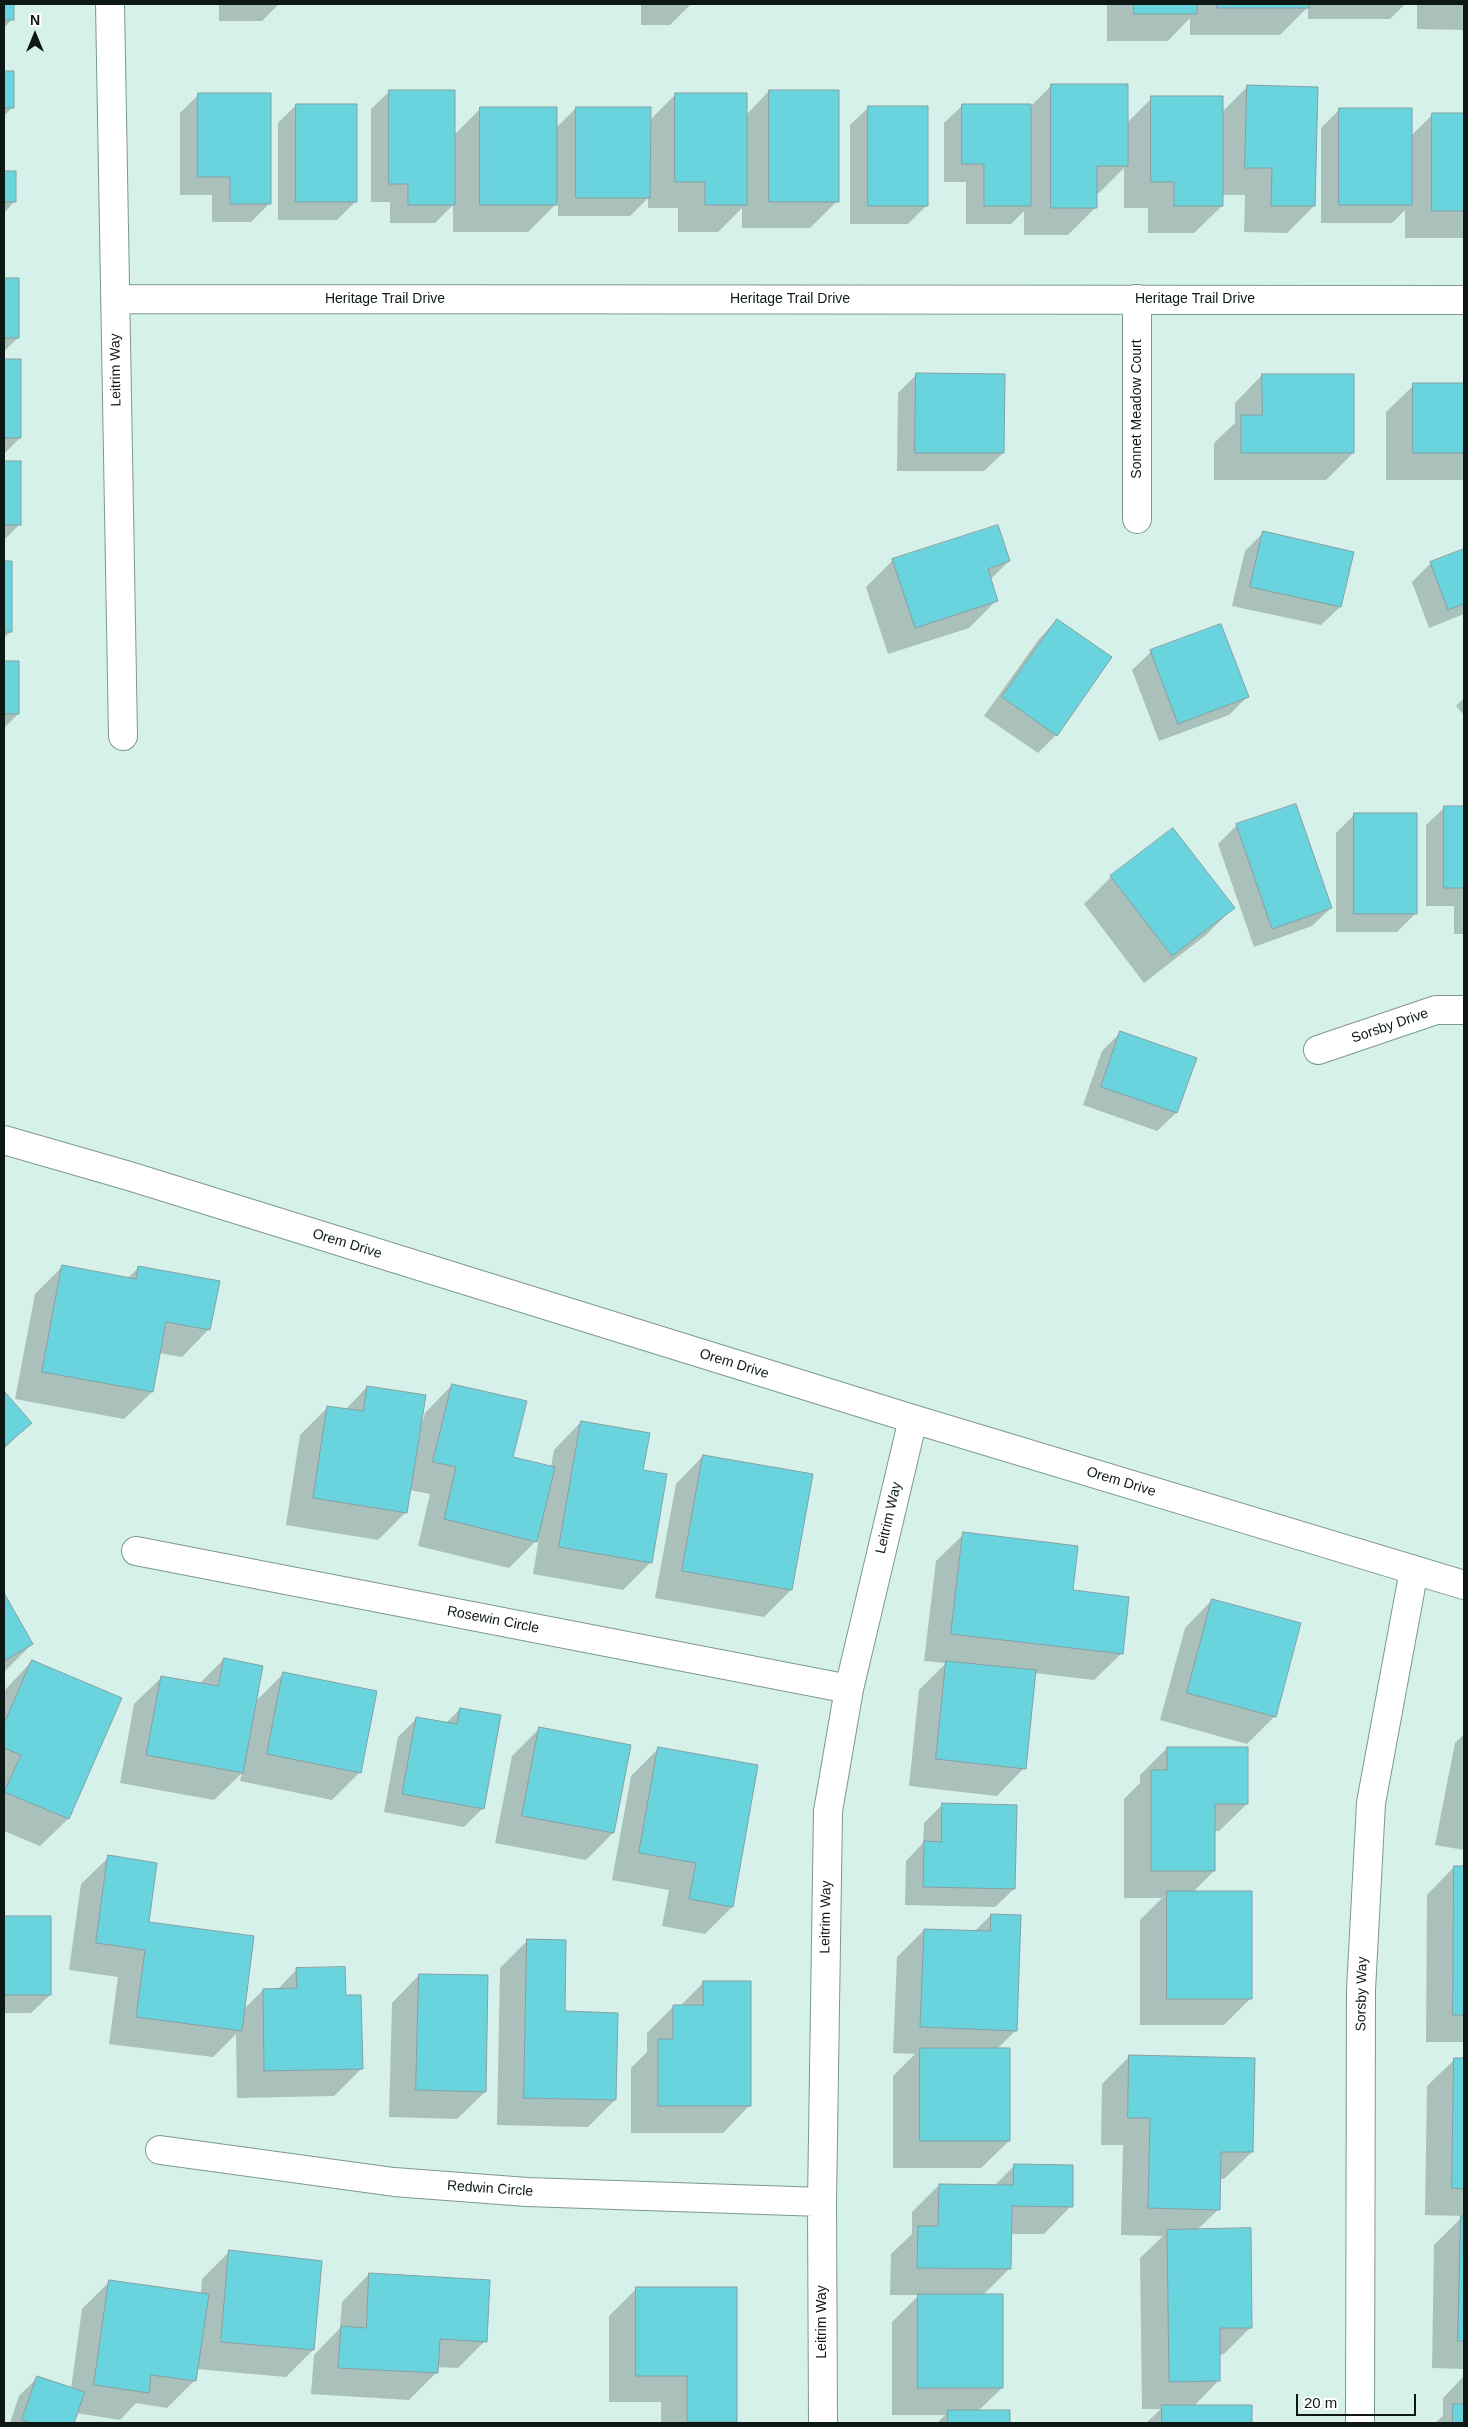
<!DOCTYPE html>
<style>
body{margin:0}
#map{position:relative;width:1468px;height:2427px;overflow:hidden;background:#d5f1e9;font-family:Helvetica,sans-serif}
canvas{display:block}
.frame{position:absolute;inset:0;border:5px solid #0d1815;pointer-events:none}
.north{position:absolute;left:10px;top:10px;width:50px;height:50px;-webkit-text-stroke:4px #fff;paint-order:stroke;rotate:0deg;font-size:14px;font-weight:700;line-height:20px;text-align:center;color:#0d1815}
.north::after{content:'';display:block;margin:auto;width:18px;height:22px;background:#0d1815;clip-path:polygon(50% 0,100% 100%,50% 72%,0 100%)}
.scale{position:absolute;left:1296px;top:2394px;width:120px;height:22px;box-sizing:border-box;border:2px solid #0d1815;border-top:0;padding-left:6px;font-size:15px;line-height:18px;white-space:nowrap;color:#0d1815;-webkit-text-stroke:4px #fff;paint-order:stroke}
</style>
<div id="map">
<canvas width="1468" height="2427"></canvas>
<div class="frame"></div>
<div class="north">N</div>
<div class="scale">20 m</div>
</div>
<script>
const c = document.querySelector('canvas').getContext('2d');
c.lineJoin = 'round';
function paint(path, color) { c.fillStyle = color; c.fill(path, 'evenodd'); }
function stroke(path, color, width, dash) { c.strokeStyle = color; c.lineWidth = width; c.lineCap = dash ? 'butt' : 'round'; c.setLineDash(dash || []); c.stroke(path); }
function label(font, color, halo, rows, align = 'center') {
  c.font = font + ' Helvetica,sans-serif'; c.lineWidth = 4.5; c.setLineDash([]); c.textBaseline = 'middle'; c.strokeStyle = halo; c.fillStyle = color; for (const [text, x, y, turn = 0] of rows) {
    c.save(); c.translate(x, y); c.rotate((+turn || 0) * Math.PI / 180); c.textAlign = isNaN(turn) ? turn : align; if (halo) c.strokeText(text, 0, 0); c.fillText(text, 0, 0); c.restore();
  }
}
const shadow = new Path2D(`
 M4,4H12V19L4,28Z
 M219,4H279L262,21H219Z
 M641,4H691L670,25H641Z
 M1107,4H1405L1390,19H1308V7L1280,35H1190V18L1168,41H1107Z
 M1417,4H1464V30L1417,29Z
 M4,72H12V108L4,116Z
 M1052,85L1127,123L1152,98L1222,112L1248,86L1314,206L1287,233L1244,232L1245,195H1222V206L1194,233H1148V208H1124V168L1099,193H1095V208L1068,235H1024V211L1011,224H966V182H944V123L963,105L1030,107Z
 M390,91L454,135L481,108L555,129L576,108L649,121L676,94L746,115L769,91L837,201L810,228H742V208L718,232H678V208H648V198L630,216H558V202L528,232H453V205L435,223H390V202H371V109Z
 M199,94L270,203L251,222H212V195H180V113Z
 M296,105L356,201L337,220H278V123Z
 M869,107L926,206L908,224H850V125Z
 M1339,110L1411,136L1433,114H1464V238H1405V210L1392,223H1321V128Z
 M4,172H15V201L4,213Z
 M4,279H18V338L4,351Z
 M4,360H20V438L4,454Z
 M916,375L1003,453L984,471H897L898,393Z
 M1262,375L1353,453L1326,480H1214V443L1235,423V403Z
 M1414,385H1464V480H1386V412Z
 M4,463H20V524L4,540Z
 M1263,533L1340,607L1321,625L1232,606L1245,551Z
 M1464,551V614L1429,628L1412,582L1431,563Z
 M893,560L1009,561L990,580L997,600L969,628L888,654L866,587Z
 M4,562H11V631L4,638Z
 M1057,620L1056,735L1038,753L984,716L1039,639Z
 M1151,652L1247,697L1229,715L1159,741L1132,670Z
 M4,662H18V714L4,728Z
 M1464,698V715L1456,706Z
 M1445,807H1464V934H1454V906H1426V825Z
 M1355,814L1415,914L1397,932H1336V833Z
 M1237,825L1331,908L1312,926L1254,947L1218,844Z
 M1111,877L1233,908L1206,935L1144,983L1084,904Z
 M1120,1033L1195,1059L1176,1113L1157,1131L1083,1105L1102,1051Z
 M62,1267L127,1279L139,1267L209,1329L182,1357L159,1353L152,1392L124,1419L15,1399L35,1294Z
 M452,1385L512,1458L551,1467L554,1450L581,1422L642,1471L651,1562L623,1590L533,1574L539,1538L509,1568L418,1546L430,1494L409,1490L406,1512L378,1540L286,1525L300,1435L328,1407L345,1410L367,1387L423,1421L425,1413Z
 M4,1392L30,1423L4,1449Z
 M703,1456L791,1590L764,1617L655,1598L676,1484Z
 M964,1534L1071,1591L1122,1653L1094,1680L1034,1673L1024,1768L997,1796L909,1786L919,1690L946,1663L924,1661L936,1561Z
 M4,1595L32,1644L4,1672Z
 M1212,1600L1275,1716L1247,1744L1160,1720L1185,1628Z
 M224,1659L255,1702L283,1674L360,1772L332,1800L240,1781L242,1773L214,1800L120,1783L134,1704L162,1677L199,1684Z
 M32,1661L120,1699L68,1819L40,1846L4,1831V1691Z
 M460,1709L483,1808L464,1827L384,1812L398,1737L417,1718L446,1723Z
 M539,1729L613,1833L586,1860L495,1843L512,1756Z
 M1464,1734V1850L1435,1845L1455,1743Z
 M1167,1748L1247,1804L1219,1831H1214V1871L1192,1893L1251,1998L1224,2025H1140V1920L1162,1898H1124V1799L1140,1783V1775Z
 M658,1749L732,1907L705,1934L662,1926L669,1890L612,1880L631,1776Z
 M942,1805L1014,1889L995,1907L905,1905L906,1861L923,1843L924,1823Z
 M109,1857L148,1923L243,2010L263,1990H277L297,1969L345,1996L361,2069L334,2096L237,2098L236,2034L213,2057L109,2044L118,1977L69,1970L81,1884Z
 M1454,1867H1464V2042H1426L1427,1895Z
 M991,1915L1016,2030L997,2049L1009,2141L981,2168H893V2076L915,2054L893,2053L897,1957L924,1930L974,1932Z
 M4,1917H50V1995L31,2013H4Z
 M527,1941L563,2012L615,2100L588,2127L497,2125L500,1968Z
 M419,1975L485,2092L457,2119L389,2117L392,2003Z
 M704,1982L750,2105L723,2133H631V2068L647,2052V2033L674,2006H680Z
 M1130,2056L1252,2152L1224,2179H1219V2209L1197,2230L1251,2327L1224,2354L1219,2355V2380L1193,2407H1251V2423H1146L1161,2409H1142L1140,2258L1163,2236L1121,2235L1123,2145H1101L1102,2084Z
 M1455,2059H1464V2369L1432,2368L1434,2245L1463,2216L1425,2215L1427,2086Z
 M1014,2166L1071,2206L1044,2234H1010V2268L983,2295L1002,2388L978,2411H1009V2423H937L945,2415H892V2322L919,2295H890L891,2254L912,2234V2212L939,2185L994,2186Z
 M229,2252L313,2350L286,2377L196,2369L195,2380L167,2408L136,2403L120,2420L76,2413L73,2423H10L19,2396L37,2378L71,2389L82,2309L109,2282L201,2294L202,2279Z
 M369,2274L485,2341L458,2368L437,2367V2372L409,2400L311,2394L314,2355L340,2328L342,2302Z
 M637,2288L736,2422L735,2423H661V2402H609V2316Z
 M1464,2376V2423H1435L1443,2416V2398Z`);
const building = new Path2D(`
 M4,4H14V20H4Z
 M1134,4H1197V14H1134Z
 M1217,4H1309V8H1217Z
 M4,71H14V108H4Z
 M1051,84H1128V166H1097V208H1051Z
 M1247,85L1318,87L1315,206H1271L1272,168H1245Z
 M389,90H455V205H408V184H389Z
 M769,90H839V202H769Z
 M198,93H271V204H230V177H198Z
 M675,93H747V205H705V182H675Z
 M1151,96H1223V206H1174V182H1151Z
 M296,104H357V202H296Z
 M962,104H1031V206H984V164H962Z
 M868,106H928V206H868Z
 M480,107H557V205H480Z
 M576,107H651L650,198H576Z
 M1339,108H1412V205H1339Z
 M1432,113H1464V211H1432Z
 M4,171H16V202H4Z
 M4,278H19V338H4Z
 M4,359H21V438H4Z
 M916,373L1005,374L1004,453H915Z
 M1262,374H1354V453H1241V415H1262Z
 M1413,383H1464V453H1413Z
 M4,461H21V525H4Z
 M998,525L1010,561L988,569L998,601L915,628L892,559Z
 M1263,531L1354,552L1341,607L1250,587Z
 M1464,549V604L1448,610L1430,562Z
 M4,561H12V632H4Z
 M1057,619L1112,657L1057,736L1002,697Z
 M1221,624L1249,697L1178,724L1150,650Z
 M4,661H19V714H4Z
 M1296,804L1332,908L1272,929L1236,824Z
 M1444,806H1464V888H1444Z
 M1354,813H1417V914H1354Z
 M1173,828L1235,908L1172,956L1110,876Z
 M1120,1031L1197,1058L1177,1113L1101,1087Z
 M62,1265L136,1279L138,1266L220,1281L210,1330L166,1322L153,1392L42,1372Z
 M452,1384L527,1401L513,1457L555,1467L537,1542L444,1519L456,1467L433,1462Z
 M367,1386L426,1395L407,1513L313,1498L327,1406L363,1411Z
 M4,1391L32,1423L4,1447Z
 M581,1421L650,1433L643,1470L667,1474L652,1563L559,1547Z
 M703,1455L813,1474L792,1590L682,1571Z
 M963,1532L1078,1546L1073,1590L1129,1597L1123,1654L951,1634Z
 M4,1593L33,1644L4,1661Z
 M1212,1599L1301,1623L1276,1717L1187,1693Z
 M224,1658L263,1666L243,1773L146,1755L161,1676L218,1686Z
 M32,1660L122,1698L69,1819L4,1792L21,1755L4,1748V1724Z
 M946,1661L1036,1670L1026,1769L936,1759Z
 M283,1672L377,1691L361,1773L267,1754Z
 M460,1708L501,1715L484,1809L402,1794L416,1717L457,1724Z
 M539,1727L631,1745L614,1833L522,1816Z
 M658,1747L758,1765L733,1907L689,1899L696,1863L639,1853Z
 M1167,1747H1248V1804H1215V1871H1151V1770H1167Z
 M942,1803L1017,1805L1015,1889L923,1887L924,1841L941,1842Z
 M108,1855L157,1863L149,1922L254,1936L242,2031L136,2017L145,1950L96,1943Z
 M1454,1866H1464V2015H1453Z
 M1167,1891H1252V1999H1167Z
 M991,1914L1021,1915L1017,2031L920,2027L924,1929L990,1931Z
 M4,1916H51V1995H4Z
 M527,1939L566,1940L565,2011L618,2013L616,2100L524,2098Z
 M345,1967L346,1995H361L363,2069L264,2071L263,1989L297,1988L296,1968Z
 M419,1974L488,1975L486,2092L416,2090Z
 M703,1981H751V2106H658V2039H673V2005H703Z
 M920,2048H1010V2141H920Z
 M1129,2055L1255,2058L1253,2152H1221L1220,2210L1148,2208L1150,2118H1128Z
 M1454,2058H1464V2189L1452,2188Z
 M1014,2164L1073,2165V2207L1012,2206L1011,2269L917,2268L918,2226H938L939,2184L1013,2185Z
 M1461,2216H1464V2341H1458Z
 M1251,2228L1252,2328H1220V2381L1169,2382L1167,2230Z
 M229,2250L322,2261L314,2350L221,2342Z
 M369,2273L490,2280L487,2342L440,2339L438,2373L338,2368L341,2326L366,2328Z
 M109,2280L209,2294L196,2381L151,2375L149,2393L94,2385Z
 M636,2287H737V2422H687V2376H636Z
 M918,2294H1003V2388H918Z
 M37,2376L85,2392L74,2423H32L22,2420Z
 M1453,2404H1464V2423H1453Z
 M1162,2405H1252V2423H1162Z
 M948,2410H1010V2423H948Z`);
const minor = new Path2D(`
 M110,4L123,736
 M115,299L1464,300
 M1137,299V519
 M1318,1050L1436,1010H1464
 M4,1140L129,1176L913,1419L1464,1585
 M136,1551L849,1689
 M160,2150L394,2182L527,2192L822,2202
 M823,2423L822,2202L828,1811L849,1689L913,1419
 M1360,2423L1361,1990L1371,1803L1414,1570`);
const streetNames = [
 ["Heritage Trail Drive",385,299],
 ["Heritage Trail Drive",790,299],
 ["Heritage Trail Drive",1195,299],
 ["Leitrim Way",116,370,-91],
 ["Sonnet Meadow Court",1137,409,-90],
 ["Sorsby Drive",1390,1026,-19],
 ["Orem Drive",347,1244,17],
 ["Orem Drive",734,1364,17],
 ["Orem Drive",1121,1482,17],
 ["Leitrim Way",889,1518,-77],
 ["Rosewin Circle",493,1620,11],
 ["Leitrim Way",826,1917,-89],
 ["Sorsby Way",1362,1994,-89],
 ["Redwin Circle",490,2189,4],
 ["Leitrim Way",822,2322,-90]
];
paint(shadow, '#0003');
paint(building, '#6ad4de');
stroke(building, '#84a0a3', 1);
stroke(minor, '#7e9891', 30);
stroke(minor, '#fff', 28);
label('14px', '#0d1815', '#fff', streetNames);
</script>
